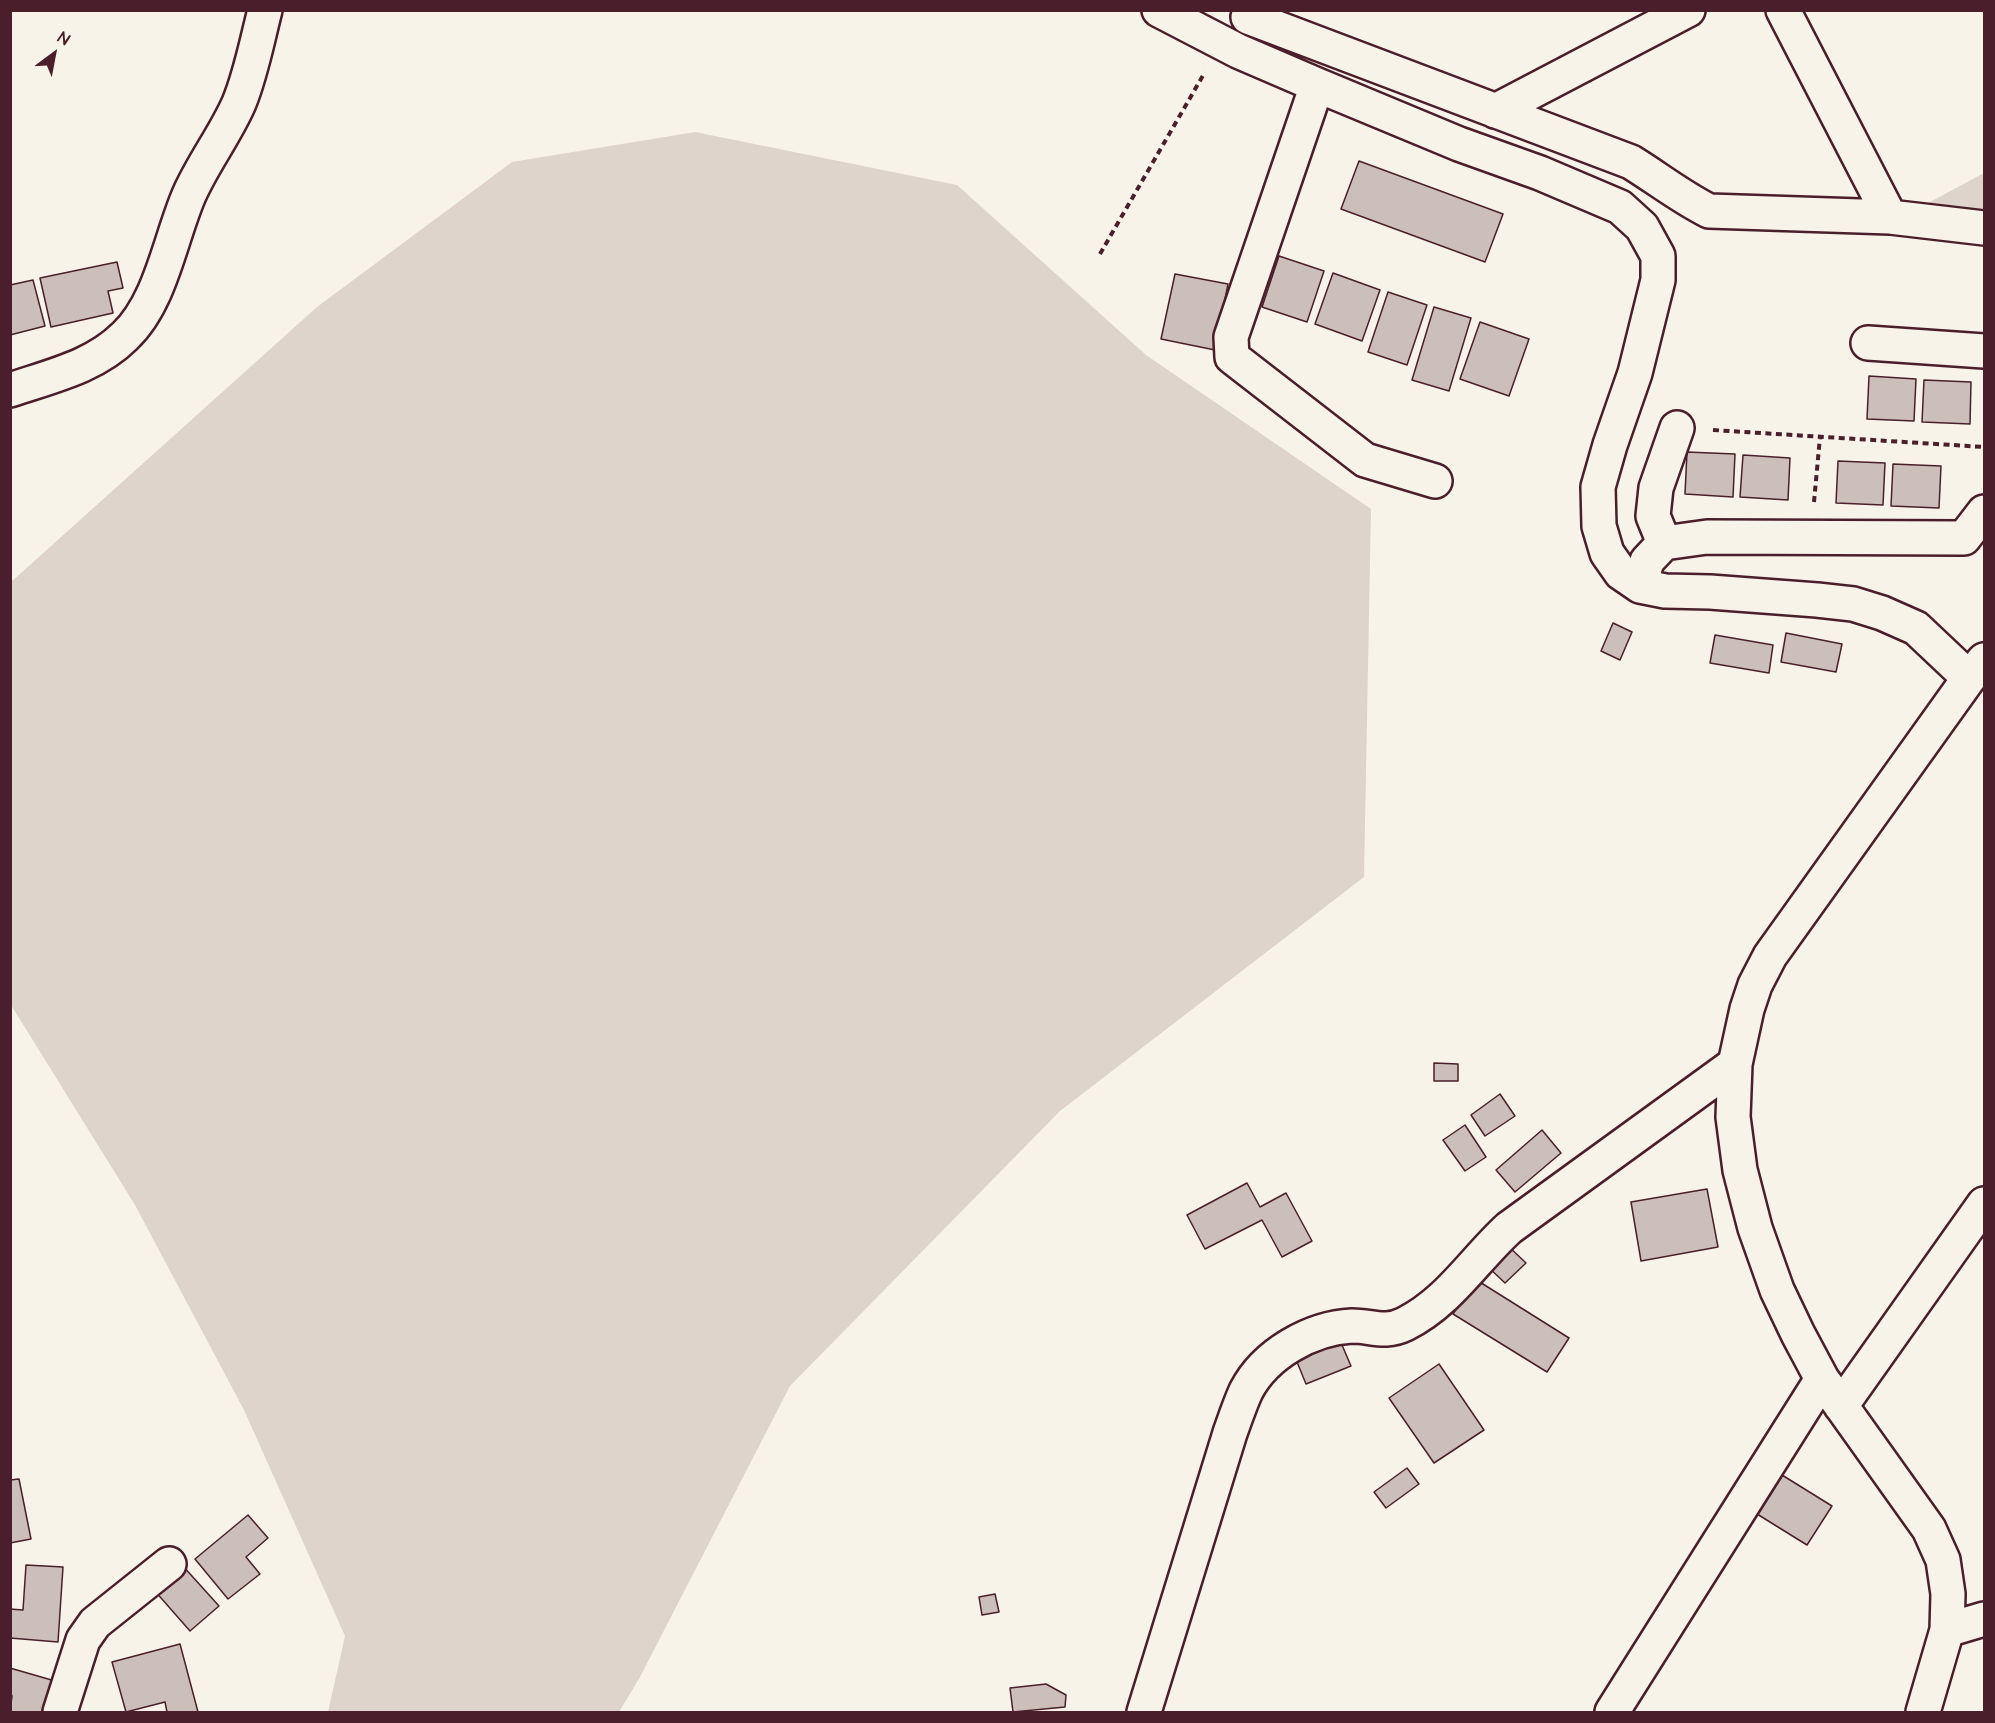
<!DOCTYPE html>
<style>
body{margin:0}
#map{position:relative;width:1995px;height:1723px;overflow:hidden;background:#f7f3e8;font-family:"Architects Daughter",sans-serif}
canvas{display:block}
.frame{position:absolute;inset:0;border:12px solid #4a1f2b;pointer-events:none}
.north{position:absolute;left:24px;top:24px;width:60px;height:60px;-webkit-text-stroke:4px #f7f3e8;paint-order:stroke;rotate:32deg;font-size:16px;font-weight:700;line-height:24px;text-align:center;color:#4a1f2b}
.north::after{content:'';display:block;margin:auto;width:21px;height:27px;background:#4a1f2b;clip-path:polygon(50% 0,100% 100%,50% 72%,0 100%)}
</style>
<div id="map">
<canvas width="1995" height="1723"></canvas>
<div class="frame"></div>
<div class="north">N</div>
</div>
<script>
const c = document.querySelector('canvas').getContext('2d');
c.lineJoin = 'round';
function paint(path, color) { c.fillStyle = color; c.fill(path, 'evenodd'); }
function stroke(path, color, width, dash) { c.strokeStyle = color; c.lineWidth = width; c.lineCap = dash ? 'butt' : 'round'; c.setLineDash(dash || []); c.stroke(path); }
const green = new Path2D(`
 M695,132L957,185L1146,355L1371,509L1364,877L1060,1111L790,1386L640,1677L619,1712H328L345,1636L244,1410L135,1205L11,1005V582L317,307L512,162Z
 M1984,173V213L1917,209Z`);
const building = new Path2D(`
 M1359,161L1503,214L1485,262L1341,209Z
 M1279,256L1324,271L1307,322L1262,307Z
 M117,262L123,288L108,291L113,313L51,327L40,278Z
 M1333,273L1380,290L1362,341L1315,324Z
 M1175,274L1228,284L1215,350L1161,339Z
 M33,280L45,326L10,335V285Z
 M1388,292L1427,305L1407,365L1368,352Z
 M1434,307L1471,318L1449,391L1412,380Z
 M1480,322L1529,339L1509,396L1460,379Z
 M1869,376L1916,379L1914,421L1867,419Z
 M1924,380L1971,382L1970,424L1922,422Z
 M1687,452L1735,454L1733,497L1685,494Z
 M1743,455L1790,458L1788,500L1740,497Z
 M1838,461L1885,463L1883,505L1836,503Z
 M1893,464L1941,466L1939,508L1891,506Z
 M1613,623L1632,632L1620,660L1601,651Z
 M1786,633L1842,644L1836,672L1781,662Z
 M1715,635L1773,645L1769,673L1710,663Z
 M1434,1063L1458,1064V1081H1434Z
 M1500,1094L1515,1116L1485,1136L1471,1115Z
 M1465,1125L1486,1157L1465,1171L1443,1140Z
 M1542,1130L1561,1153L1515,1192L1496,1170Z
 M1247,1183L1260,1207L1286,1193L1312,1241L1282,1257L1262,1220L1205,1249L1187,1215Z
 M1707,1189L1718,1247L1641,1261L1631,1202Z
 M1506,1244L1526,1263L1505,1283L1486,1265Z
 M1475,1279L1569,1338L1547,1372L1453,1314Z
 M1339,1338L1351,1366L1306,1384L1295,1357Z
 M1439,1364L1484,1430L1434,1463L1389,1398Z
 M1407,1468L1419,1484L1386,1508L1374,1492Z
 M1782,1475L1832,1506L1807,1545L1757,1514Z
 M19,1479L31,1539L10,1543V1480Z
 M248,1515L268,1538L246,1557L260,1574L228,1599L195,1559Z
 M26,1565L63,1567L58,1642L10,1638V1609L23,1610Z
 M182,1565L219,1606L190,1631L154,1590Z
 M995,1594L999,1612L982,1615L979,1597Z
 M180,1644L198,1712H167L165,1702L126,1712L112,1662Z
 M10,1668L55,1681L46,1712H10L12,1696L10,1695Z
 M1046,1684L1066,1695L1065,1707L1013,1712L1010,1688Z`);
const path = new Path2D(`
 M1100,254L1205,72
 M1713,430L1984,447
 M1814,502L1820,437`);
const minor = new Path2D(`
 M1159,10L1238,51L1317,85L1459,144L1540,173L1620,207L1642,227L1658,256V280L1635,373L1610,445L1598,487L1599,526L1607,553L1621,573L1640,586L1665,591L1710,592L1817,600L1853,604L1882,613L1916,628L1969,678
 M1783,10L1890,217
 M1248,17L1631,162C1657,178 1681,197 1709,211L1890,217L1984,228
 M1317,85L1231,337L1232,357L1365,460L1435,481
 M1495,111L1688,10
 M1868,343L1984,351
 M10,390C51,376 94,367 125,336C161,302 170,239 189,195C203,163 225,135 239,103C251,74 257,41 265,10
 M1664,543L1653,516L1656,488L1677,428
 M1640,586L1647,561L1664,543L1707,537L1964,538L1984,512
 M1841,1406L1984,1204
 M1947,1630L1984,1619
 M60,1712L83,1640L95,1623L169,1564
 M1144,1712L1230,1433C1235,1419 1240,1404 1246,1391C1265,1354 1311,1328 1352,1326C1372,1326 1385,1334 1405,1324C1449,1302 1474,1260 1509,1228L1735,1064
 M1612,1712L1822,1379
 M1923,1712L1947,1630L1948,1594L1943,1560L1929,1529L1822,1379L1798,1334L1777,1290L1755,1228L1740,1170L1733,1117L1735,1064L1747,1009L1755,985L1770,956L1969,678L1984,660`);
paint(green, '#ded4cc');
paint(building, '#ccbfb9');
stroke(building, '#4a1f2b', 1.5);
stroke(minor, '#4a1f2b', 38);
stroke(path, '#4a1f2b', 4, [6, 4.5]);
stroke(minor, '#f7f3e8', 33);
</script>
